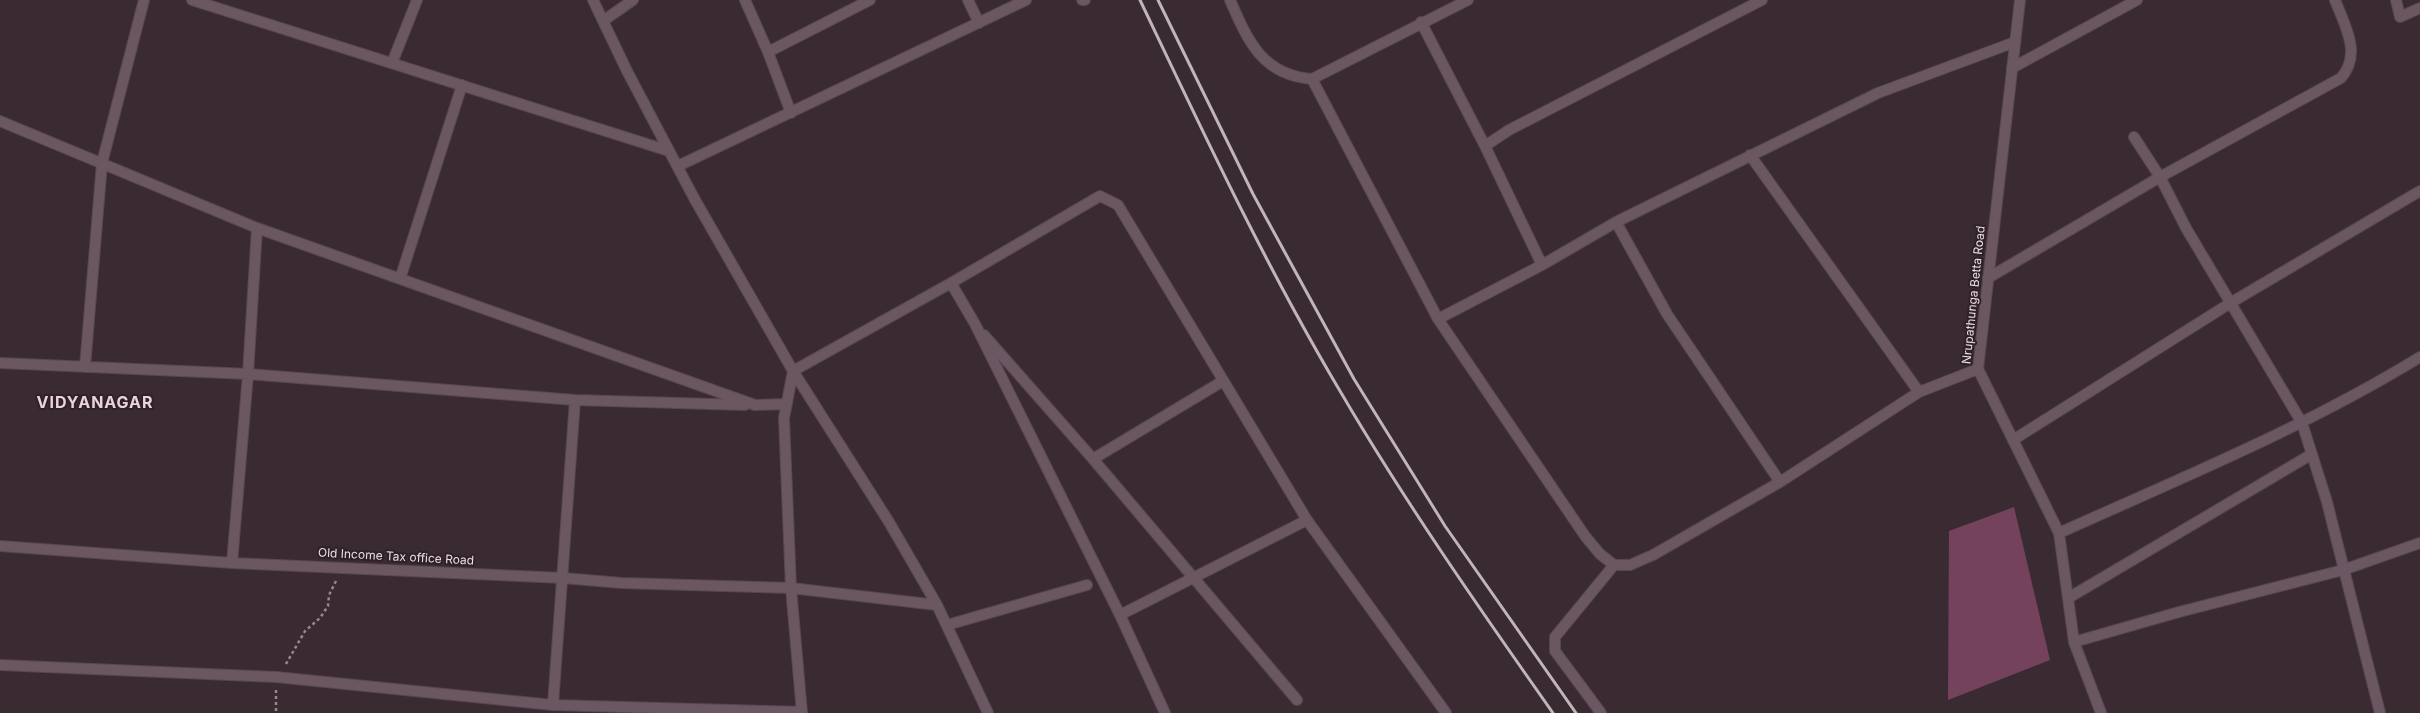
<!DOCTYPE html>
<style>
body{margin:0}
canvas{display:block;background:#3a2a32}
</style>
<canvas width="2420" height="713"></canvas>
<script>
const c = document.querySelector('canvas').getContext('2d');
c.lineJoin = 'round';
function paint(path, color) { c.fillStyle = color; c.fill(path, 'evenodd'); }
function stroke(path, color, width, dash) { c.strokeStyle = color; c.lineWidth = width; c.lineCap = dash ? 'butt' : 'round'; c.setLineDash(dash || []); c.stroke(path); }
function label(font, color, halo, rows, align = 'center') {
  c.font = font + ' Inter,sans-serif'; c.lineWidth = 4; c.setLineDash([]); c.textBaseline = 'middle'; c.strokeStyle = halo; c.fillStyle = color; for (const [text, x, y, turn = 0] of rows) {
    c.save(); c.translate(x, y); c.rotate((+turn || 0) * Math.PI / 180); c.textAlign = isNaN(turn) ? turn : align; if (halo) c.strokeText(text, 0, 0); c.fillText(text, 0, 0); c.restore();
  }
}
const green = new Path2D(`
 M2014,507L2050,660L1948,700L1949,531Z`);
const path = new Path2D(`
 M286,664L305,631L320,618L328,606L329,595L336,581
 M276,690V713`);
const minor = new Path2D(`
 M192,0L669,151
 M593,0L627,71L694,198L793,371L784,418L791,588L802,713
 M745,0L768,52
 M968,0L979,23
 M1082,0H1085
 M1230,0C1248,41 1262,75 1312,79L1468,0
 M2396,0L2400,17L2420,8
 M603,21L633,0
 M1421,22L1485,146L1542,265
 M392,63L417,0
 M2012,68L2137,0
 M1312,79L1438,319L1585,536L1600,554L1614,565H1630L1653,555L1780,482L1919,392L1978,369
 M791,113L768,52L870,0
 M0,121L257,228L755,405L787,404
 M2134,137L2160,177L2186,228L2302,423L2327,502L2380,713
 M1485,146L1509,130L1762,0
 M1750,155L1919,392
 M678,166L1026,0
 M1616,222L1667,314L1780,482
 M1988,278L2160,177L2341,78C2362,54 2345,26 2335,0
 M400,279L462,85
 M951,283L975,324L1120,615L1307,520
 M1438,319L1542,265L1616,222L1878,93L2015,42
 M984,335L1093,459L1297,700
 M0,363L248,374L575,400L745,405
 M85,367L102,163L144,0
 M2013,440L2232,302L2420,191
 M1093,459L1223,381
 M2059,533C2181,478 2306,427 2420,357
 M0,546L232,563L563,578L622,583L791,588L937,605
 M232,563L248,374L257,228
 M2070,597L2312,454
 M1120,615L1165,713
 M947,625L1087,585
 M2074,642L2179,612L2343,570L2420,543
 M0,665L276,677L553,705L802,712
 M553,705L575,400
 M988,713L937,605L889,522L793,371L951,283L1100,196L1118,205L1307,520L1446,713
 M1601,713L1555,651V637L1614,565`);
const tertiary = new Path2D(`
 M2020,0L1978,369L2059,533L2074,642L2101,713`);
const rail = new Path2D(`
 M1140,0C1203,132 1265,265 1340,391C1405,502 1479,608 1553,713
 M1158,0L1253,194L1354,379L1445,526L1576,713`);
const streetNames = [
 ["Nrupathunga Betta Road",1974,295,-84],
 ["Old Income Tax office Road",396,557,3]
];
const districtNames = [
 ["VIDYANAGAR",95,403]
];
paint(green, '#75425e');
stroke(minor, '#56484f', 12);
stroke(tertiary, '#56484f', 12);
stroke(path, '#94878d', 2.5, [3, 3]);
stroke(minor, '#6a5761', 10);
stroke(tertiary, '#6a5761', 10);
stroke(rail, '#c1b5bb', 3);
label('12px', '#ebe0e5', '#302028', streetNames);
c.letterSpacing = '1px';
label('bold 16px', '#ead3de', '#302028', districtNames);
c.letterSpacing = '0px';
</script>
